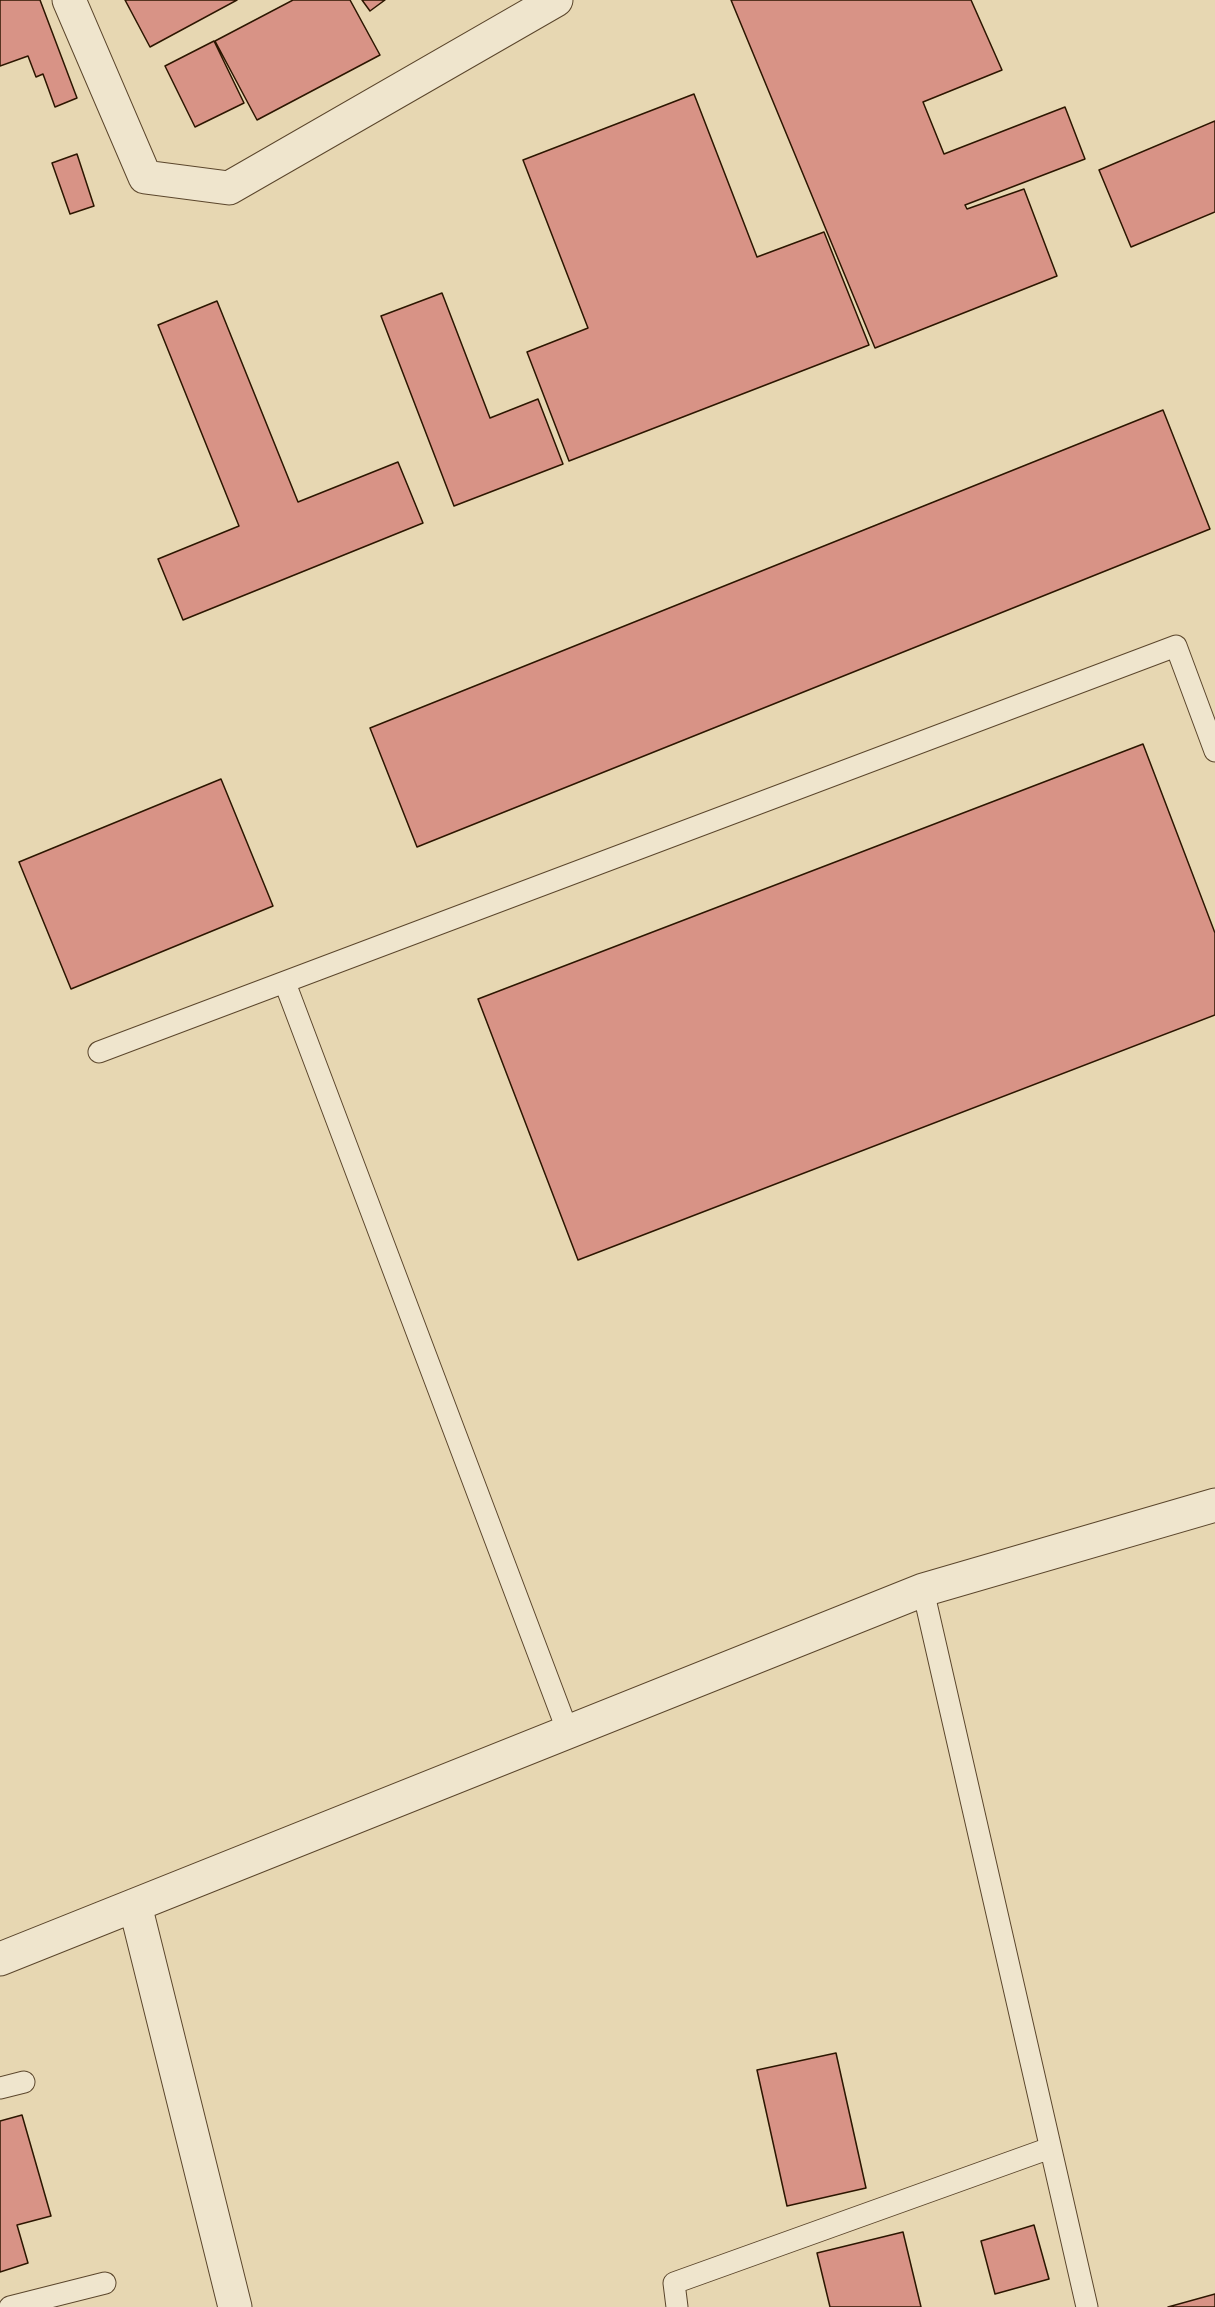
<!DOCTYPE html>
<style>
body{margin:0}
canvas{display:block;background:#e7d7b2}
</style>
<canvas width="1215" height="2307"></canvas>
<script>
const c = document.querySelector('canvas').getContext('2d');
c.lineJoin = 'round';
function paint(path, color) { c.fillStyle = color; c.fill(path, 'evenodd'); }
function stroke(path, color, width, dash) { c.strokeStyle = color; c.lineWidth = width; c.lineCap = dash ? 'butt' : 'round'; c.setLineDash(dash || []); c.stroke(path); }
const building = new Path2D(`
 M0,0H40L77,98L55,107L43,74L36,77L28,56L0,66Z
 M125,0H237L150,47Z
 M293,0H350L380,55L257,120L215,41Z
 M362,0H385L370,11Z
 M731,0H971L1002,70L923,102L944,154L1065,107L1085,159L965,205L967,209L1024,189L1057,276L875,348Z
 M214,41L244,103L195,127L165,66Z
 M694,94L757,257L824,232L869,345L569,461L527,352L588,328L523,160Z
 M1215,121V212L1131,247L1099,170Z
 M77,154L94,206L70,214L52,163Z
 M442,293L490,418L538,399L563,464L454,506L381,316Z
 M217,301L298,502L398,462L423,523L183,620L158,559L239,526L158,325Z
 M1163,410L1210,529L417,847L370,728Z
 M1143,744L1215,933V1015L578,1260L478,999Z
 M221,779L273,906L71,989L19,862Z
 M836,2053L866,2188L787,2206L757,2070Z
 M22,2115L51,2216L17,2225L28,2263L0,2272V2121Z
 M1034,2225L1049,2279L995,2294L981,2241Z
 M903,2232L921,2307H830L817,2253Z
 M1215,2294V2307H1168Z`);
const service = new Path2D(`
 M285,983L568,1732
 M99,1052L1176,646L1215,751
 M923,1590L1087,2307
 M0,2088L24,2082
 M10,2307L105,2283
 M677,2307L674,2283L1050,2148`);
const minor = new Path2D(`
 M135,1905L235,2307
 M0,1959L923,1590L1215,1505`);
const tertiary = new Path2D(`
 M69,0L145,177L229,188L556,0`);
paint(building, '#d89386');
stroke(building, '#2c1600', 1.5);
stroke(service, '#5b462c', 23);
stroke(minor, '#5b462c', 35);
stroke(tertiary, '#5b462c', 35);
stroke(service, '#efe5cd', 21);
stroke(minor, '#efe5cd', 33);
stroke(tertiary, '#efe5cd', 33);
</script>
